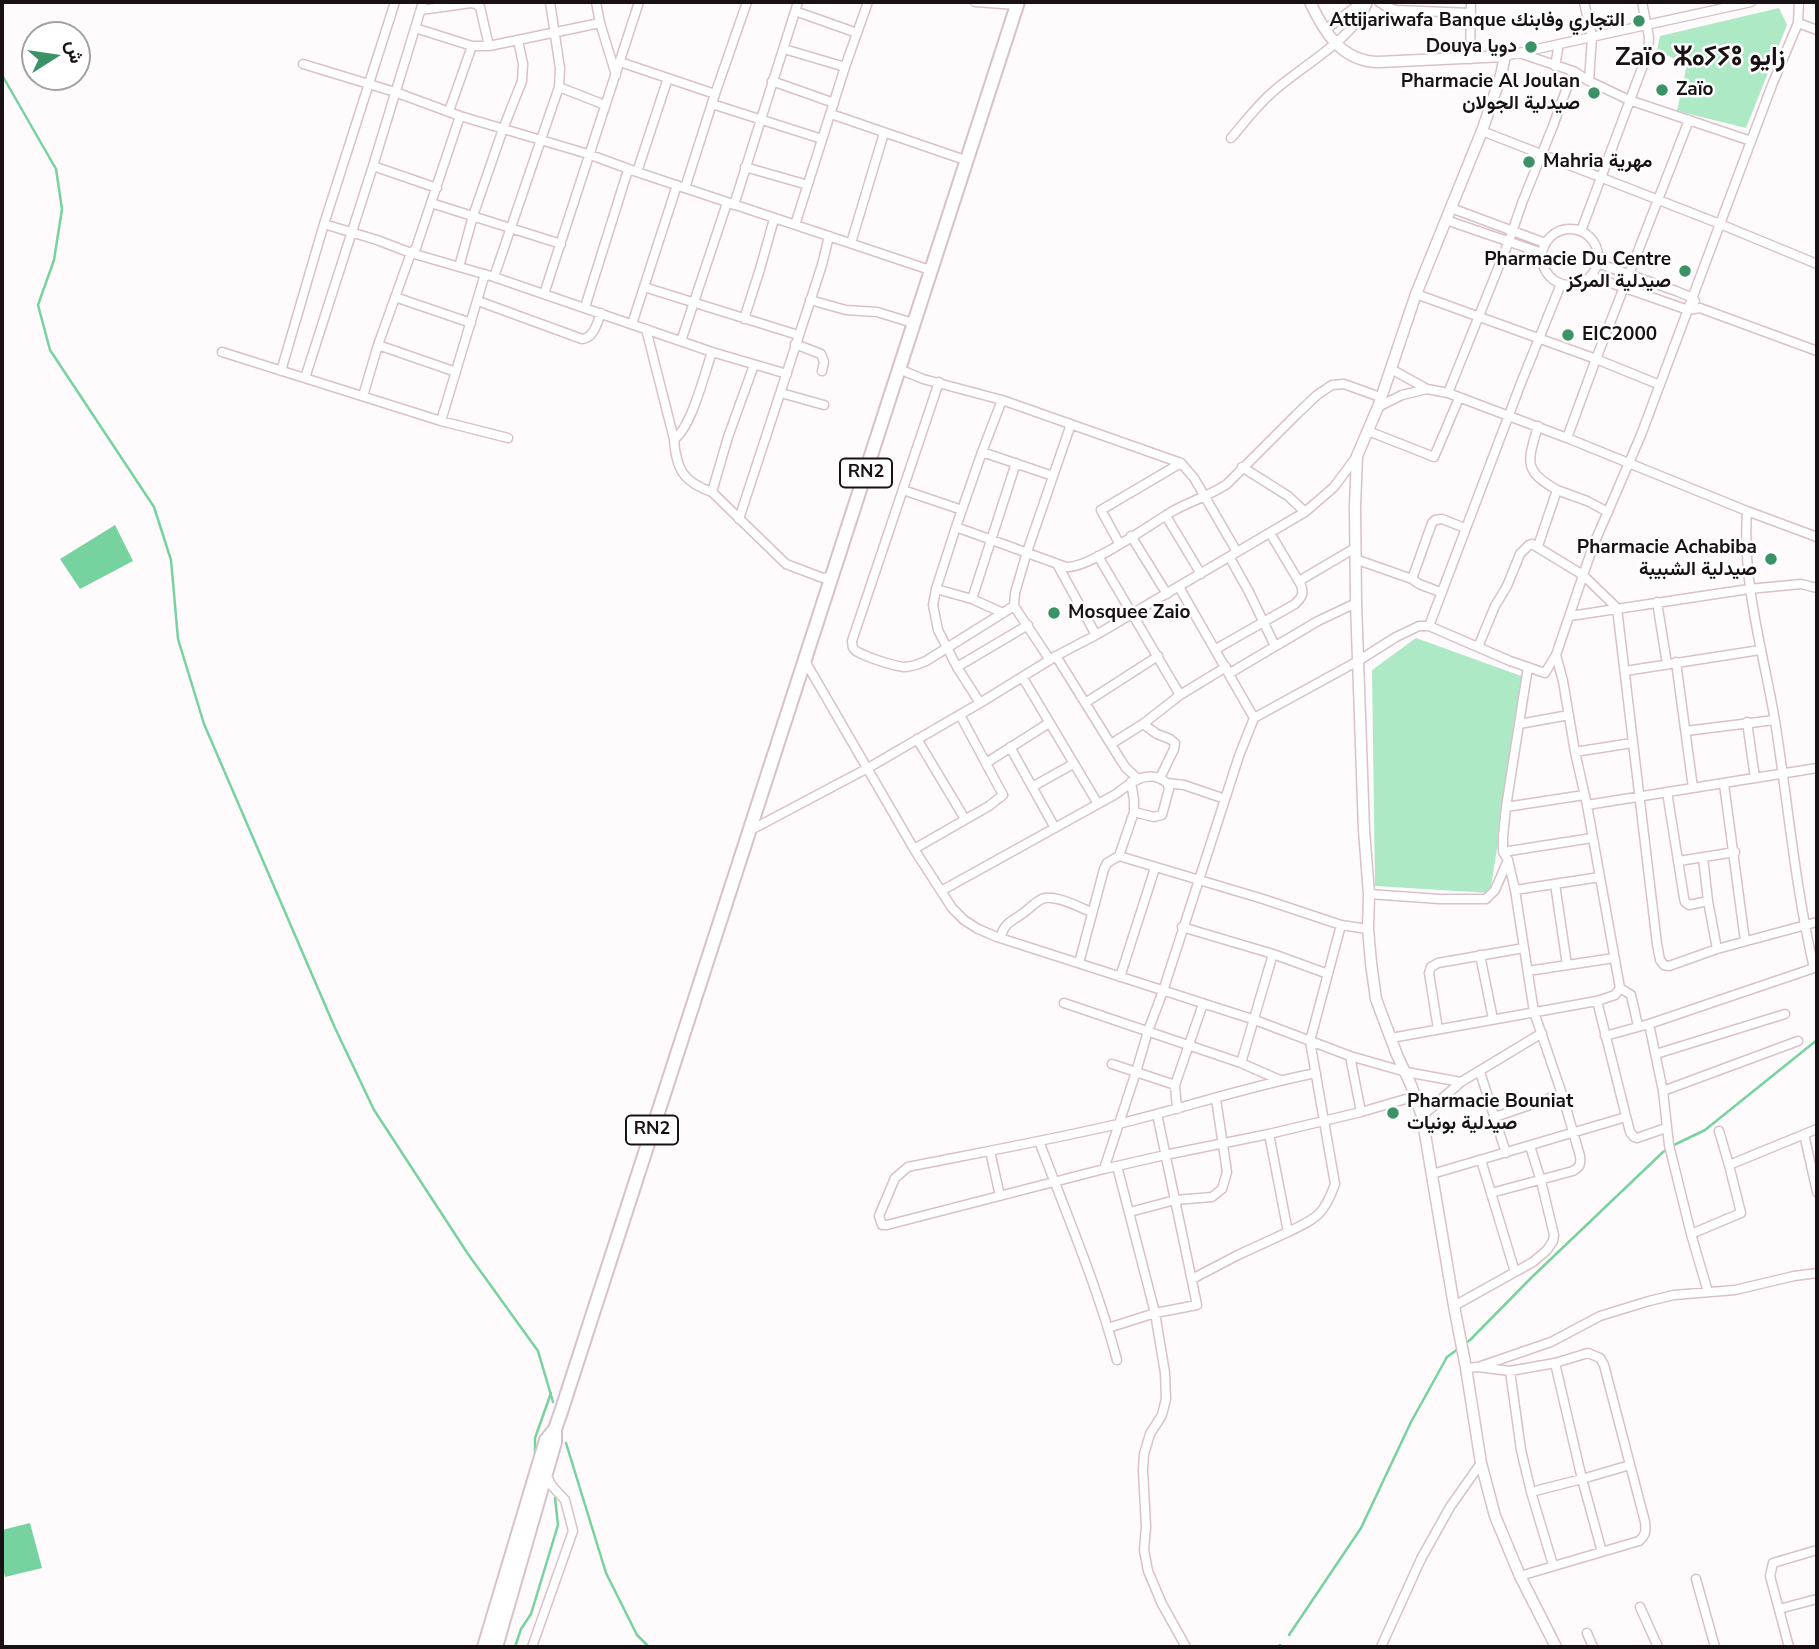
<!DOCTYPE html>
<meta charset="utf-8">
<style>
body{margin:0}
#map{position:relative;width:1819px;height:1649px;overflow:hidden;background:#fffafb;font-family:"Nunito Sans",Vazirmatn,sans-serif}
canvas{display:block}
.frame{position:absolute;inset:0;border:4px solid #191114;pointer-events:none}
.north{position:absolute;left:21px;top:21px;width:70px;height:70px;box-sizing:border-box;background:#fff;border:2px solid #a3a0a1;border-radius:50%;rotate:78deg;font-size:19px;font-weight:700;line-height:28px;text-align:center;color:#191114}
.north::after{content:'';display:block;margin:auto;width:24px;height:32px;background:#3b9266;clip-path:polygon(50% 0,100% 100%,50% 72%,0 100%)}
</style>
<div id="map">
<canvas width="1819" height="1649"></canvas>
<div class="frame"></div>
<div class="north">ش</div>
</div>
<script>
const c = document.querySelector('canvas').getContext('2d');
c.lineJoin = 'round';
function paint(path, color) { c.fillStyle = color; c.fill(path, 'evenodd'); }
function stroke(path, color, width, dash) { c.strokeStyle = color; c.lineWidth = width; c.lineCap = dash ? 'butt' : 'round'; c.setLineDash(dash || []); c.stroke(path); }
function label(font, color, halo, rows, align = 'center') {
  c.font = font + ' "Nunito Sans",Vazirmatn,"Noto Sans Tifinagh",sans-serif'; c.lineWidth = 5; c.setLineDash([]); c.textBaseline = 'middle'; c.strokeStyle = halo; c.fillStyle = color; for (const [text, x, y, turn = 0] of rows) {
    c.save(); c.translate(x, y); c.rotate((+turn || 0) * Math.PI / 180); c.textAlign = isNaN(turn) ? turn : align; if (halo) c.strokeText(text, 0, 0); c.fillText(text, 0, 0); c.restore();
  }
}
const green = new Path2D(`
 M1779,8L1787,25L1746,128L1677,111L1687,64L1657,51L1660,36Z
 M1416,638L1524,677L1490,893L1375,886L1372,670Z`);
const water = new Path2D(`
 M115,525L133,561L80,589L60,559Z
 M30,1523L42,1568L5,1577L2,1564V1530Z`);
const stream = new Path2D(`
 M2,75L56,169L62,209L54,260L38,305L50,350L154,507L171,560L178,639L204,724L335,1028L374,1110L468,1254L538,1351L553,1402
 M1463,1345L1470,1340L1532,1277L1663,1152L1674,1145L1705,1130L1817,1040
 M566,1443L606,1573L637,1635L649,1647
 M535,1454V1438L551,1393
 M1289,1635L1361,1528L1411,1422L1447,1357L1458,1349
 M515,1647L521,1629L531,1614L558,1525L555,1498
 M1278,1647L1280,1645`);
const minor = new Path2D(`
 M596,2L600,23L616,75
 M975,2L1017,5
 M1379,2L1385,6L1396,10L1470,13
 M1584,2L1592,37L1589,81
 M421,10L471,3L476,4L480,7L489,46
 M795,11L857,33
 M1798,23L1817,30
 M415,28L472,46H489L600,23
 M1325,30L1362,2
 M784,49L845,67
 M1519,53L1573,71L1589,81L1629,100L1751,141
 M1505,56L1751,2
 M1470,59L1471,2
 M620,62L715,94
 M303,64L395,92L460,116L588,154L637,172L930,270
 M1555,66L1559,44
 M772,81L834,103
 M559,87L605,105
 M712,104L822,139
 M449,111L472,46
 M831,114L965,160
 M1482,131L1720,224L1817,264
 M1231,138C1245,122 1258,104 1275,90C1302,66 1356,37 1368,2
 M373,166L437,188
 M745,167L808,185
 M637,172L668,78
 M685,188L715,94L747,2
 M431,203L561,244
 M734,205L798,2
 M1451,208L1545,243
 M1446,220L1542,253
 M324,224L377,240L411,253L494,277L712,352L787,374
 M795,225L845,67L868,2
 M1542 257a28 28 0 1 1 56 0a28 28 0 1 1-56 0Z
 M1581,231L1648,52L1649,37L1642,2
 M851,243L884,133
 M1597,263L1676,291L1693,298L1695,301
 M459,267L473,216L503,129L522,81L523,64L518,40
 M1591,276L1688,310L1700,308L1817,351
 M494,277L559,87L560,68L550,2
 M644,287L798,335
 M544,294L639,2
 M1416,294L1596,359L1660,385
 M395,297L471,323
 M810,300L846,310L877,312L913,323
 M478,301L582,339C594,338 597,323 601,313
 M585,307L628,170
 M744,319L760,269L774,219
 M632,324L677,185
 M646,329L674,439C691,429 705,372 712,352
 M681,341L727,203
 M795,344L821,354L824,362L822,371
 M378,345L456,372
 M222,352L441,421L508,438
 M899,369L923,379L1002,400L1181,463L1194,478L1237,552
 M1391,369L1427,389
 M281,371L324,224L395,2
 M305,378L373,166L423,2
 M939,382L852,641C853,646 851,647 856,651C866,657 893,666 904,667C912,667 919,664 926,661L1014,606
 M781,393L824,405
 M1448,393L1509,241L1522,203L1553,126L1573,71
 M363,396L378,345L411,253L416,248L460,116
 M1378,407L1402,395L1427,389L1448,393L1567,438L1747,511L1817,537
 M441,421L485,274
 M1538,426C1528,461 1522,470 1557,490
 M1368,431L1434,457L1459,398
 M1567,438L1596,359L1689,120
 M674,439C676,469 683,482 712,492L786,564L823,578L831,577
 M982,452L1053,476
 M1242,467L1288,496L1305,512
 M903,490L962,510
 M712,492L728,437L754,365
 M1747,511C1742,585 1763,650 1775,721C1788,803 1795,887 1814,968
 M1166,516L1201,574
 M739,519L822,265L829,236
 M956,527L1066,567C1088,569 1151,524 1173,511C1191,501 1211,495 1227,484L1296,415L1317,395L1332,385L1344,384L1380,397
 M1131,536L1167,594
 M1119,543L1101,510L1181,463
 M1538,546L1557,490L1587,501L1608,512
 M1098,556L1180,695L1143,724L1157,734L1170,739L1175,743L1174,749L1160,778
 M1230,558L1249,592L1275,646
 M1355,559L1412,579
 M1057,564L1096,635
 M1299,581L1355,548
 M1179,587L1254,718
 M936,589L972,599L1003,613
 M1440,592L1419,584L1412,579L1432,523L1435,520L1442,519L1465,528
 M972,599L1016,463
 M1657,602L1667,664
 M1570,616L1749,589L1801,584L1817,588
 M1429,626L1521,383L1561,284
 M1478,647L1495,606L1507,586L1520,554L1529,545L1532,544L1583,575L1617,608L1657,944L1660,960L1664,965L1669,966L1717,949L1817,922
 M1216,649L1295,604C1302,597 1304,594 1301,585L1270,533
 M1556,655L1563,681L1575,752L1587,805L1620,988L1631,995L1638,1026
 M1056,656L1120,759L1126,768L1137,778
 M1050,660L1014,606L1015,593L1027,552L1071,424
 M805,661L914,849L952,908L964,920L978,929L997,937L1255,1020L1350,1056L1406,1072L1461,1082
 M1676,662L1693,788
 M957,667L1028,625
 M1625,671L1760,650
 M1230,673L1318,621L1356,603
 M1023,678L1098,804
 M1180,695L1226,667
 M980,703L957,667L938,630L933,605L936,589L956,527L982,452L1002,400
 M1085,703L1158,656
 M1747,722L1755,778
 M1519,724L1569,715
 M1686,731L1774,720
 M917,739L965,819
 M1111,744L1143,724
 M1010,747L1055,828
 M1575,752L1632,743
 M986,763L1049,723
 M1167,783L1184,785L1225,799
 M1724,784L1745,941
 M1032,787L1073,764
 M1667,792L1684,898L1685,902L1689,905L1708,901L1717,949
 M1587,805L1817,768
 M1506,807L1584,795
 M749,831L868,768L980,703L1056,656L1096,635L1305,512L1334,487L1357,456
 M914,849L989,806L1003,795L960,715
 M1503,852L1592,838
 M1119,856L1134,812V800L1131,782
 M1703,858L1708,901
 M1679,861L1735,852
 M1555,884L1567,965
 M1515,890L1600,877
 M941,891L1116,794C1131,782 1149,768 1167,783L1169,789L1162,815L1154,817L1134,812
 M1369,894L1439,899H1486L1495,890L1508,860
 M1182,927L1273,954L1328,974
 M1001,937C1003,924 1012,921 1022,914C1028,910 1033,904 1040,900C1051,892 1079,907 1091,912
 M1480,955L1493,1019
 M1079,963L1104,869L1107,863L1119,856L1263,899L1341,925L1368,929
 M1528,971L1614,958
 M1120,977L1155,868
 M1597,1001L1630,1132L1634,1137L1637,1138L1666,1128
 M1064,1003L1241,1063L1280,1080
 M1649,1024L1663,1091L1669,1145L1691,1234L1708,1292
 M1438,1029L1429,973L1431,967L1438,963L1524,948
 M1605,1036L1649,1024L1817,967
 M1391,1038L1597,1001L1615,995L1620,988
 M1656,1054L1785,1014
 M1350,1056L1361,1112
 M1241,1063L1273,954
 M1112,1064L1175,1085
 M1480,1072L1506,1153
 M1316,1073C1249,1086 1184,1108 1118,1124C1049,1140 978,1153 908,1167L895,1178L879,1216L882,1225H887L1104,1169L1165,1155L1269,1134L1361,1112L1416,1096
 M1663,1091L1798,1041
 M1177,1109L1175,1085L1203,1004
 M1422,1116L1461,1082L1542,1033
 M1495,1117L1562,1094
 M1804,1134L1817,1192
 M1039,1141C1066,1213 1097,1285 1117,1360
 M990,1151L1000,1196
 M1481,1160L1515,1272
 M1729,1165L1817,1129
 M1117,1166L1155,1313L1165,1373L1166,1399L1162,1415L1150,1434L1144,1454L1143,1470L1146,1527L1144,1550L1148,1571L1162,1604L1186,1647
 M1104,1169L1136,1072L1148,1031L1163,991L1239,756L1254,718L1358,661L1396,637L1419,626H1429L1510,661L1545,673L1556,655L1593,546L1641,435L1772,85L1798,23L1799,2
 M1432,1174L1626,1117
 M1491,1193L1573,1171C1580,1167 1581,1164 1580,1156L1562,1094L1534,1012L1515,890L1508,860L1503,852V837L1506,807L1528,667
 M1130,1212L1175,1200L1212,1197L1222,1189L1227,1172L1216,1099
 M1288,1232C1317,1218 1324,1215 1335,1184L1310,1041L1341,925
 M1691,1234L1741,1213L1729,1165L1719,1131
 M1192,1279L1238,1255L1288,1232L1269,1134
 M1454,1306L1533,1262L1547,1250L1553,1241L1554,1235L1541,1181L1530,1146
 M1108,1328L1155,1313L1197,1305L1157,1114
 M1555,1363L1582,1479L1602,1552
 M1481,1366L1551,1342L1600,1316L1649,1301L1674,1295L1735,1290L1794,1276L1817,1273
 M1466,1368L1478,1367L1510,1371L1555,1363L1588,1353L1600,1358L1604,1365L1645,1522C1646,1531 1646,1535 1639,1541L1520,1576
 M1510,1371L1521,1450L1531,1492L1553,1565
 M1531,1492L1582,1479L1630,1465
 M1696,1579L1715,1647
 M1640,1607L1658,1647
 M1779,1609L1817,1599
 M1587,1633L1593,1647
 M532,1647L573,1531L565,1500L552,1486L546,1475
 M1381,1647L1421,1559L1450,1507L1481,1463
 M1789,1647L1770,1576L1773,1563L1817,1550`);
const tertiary = new Path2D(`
 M1310,2C1324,32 1342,62 1379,62L1505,56L1501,75L1482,131L1416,294L1378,407L1357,456L1355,506L1356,603L1364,830L1369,894L1368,929L1371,963L1376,999L1397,1055L1411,1085L1422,1116L1454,1306L1466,1368L1481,1463L1495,1516L1520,1576L1556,1647`);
const trunk = new Path2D(`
 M484,1647L546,1440L555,1429L560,1415L1018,2
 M496,1647L555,1442V1429`);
const markers = [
 [1639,21,7,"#3b9266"],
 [1531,47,7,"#3b9266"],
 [1662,90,7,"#3b9266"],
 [1594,93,7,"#3b9266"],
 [1529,162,7,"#3b9266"],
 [1685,271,7,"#3b9266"],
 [1568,335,7,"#3b9266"],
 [1771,559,7,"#3b9266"],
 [1054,613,7,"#3b9266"],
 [1393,1113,7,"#3b9266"]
];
const shields = [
 [866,473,52],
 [652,1130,52]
];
const shieldNames = [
 ["RN2",866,473],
 ["RN2",652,1130]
];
const poiNames = [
 ["Attijariwafa Banque التجاري وفابنك",1625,21],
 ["Douya دويا",1517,47],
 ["Pharmacie Al Joulan",1580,82],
 ["صيدلية الجولان",1580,104],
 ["Zaïo",1676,90,"left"],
 ["Mahria مهرية",1543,162,"left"],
 ["Pharmacie Du Centre",1671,260],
 ["صيدلية المركز",1671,282],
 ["EIC2000",1582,335,"left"],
 ["Pharmacie Achabiba",1757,548],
 ["صيدلية الشبيبة",1757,570],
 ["Mosquee Zaio",1068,613,"left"],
 ["Pharmacie Bouniat",1407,1102,"left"],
 ["صيدلية بونيات",1407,1124,"left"]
];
const districtNames = [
 ["Zaïo ⵣⴰⵢⵢⵓ زايو",1700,59]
];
paint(green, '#ade9c5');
paint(water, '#76d3a0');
stroke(stream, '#76d3a0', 2.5);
stroke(minor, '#d9c1c9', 11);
stroke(tertiary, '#d9c1c9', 13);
stroke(trunk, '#d9c1c9', 16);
stroke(minor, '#fff', 8);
stroke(tertiary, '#fff', 10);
stroke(trunk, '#fff', 12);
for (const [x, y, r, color] of markers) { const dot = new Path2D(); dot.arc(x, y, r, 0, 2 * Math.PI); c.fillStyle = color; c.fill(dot); stroke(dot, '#fff', 2.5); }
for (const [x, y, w] of shields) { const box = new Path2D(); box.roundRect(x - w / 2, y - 14.5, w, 29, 5); c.fillStyle = '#fff'; c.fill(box); stroke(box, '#191114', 2); }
label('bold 18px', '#191114', null, shieldNames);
label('bold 19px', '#191114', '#fff', poiNames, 'right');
label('bold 26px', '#191114', '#fff', districtNames);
</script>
